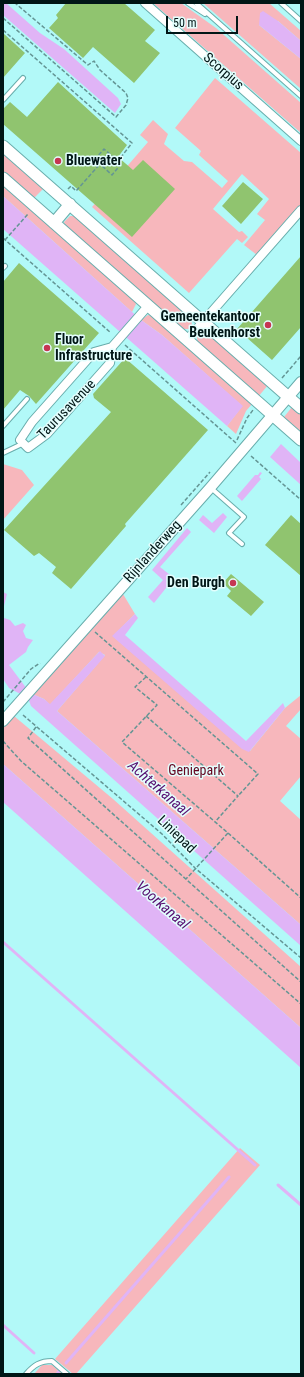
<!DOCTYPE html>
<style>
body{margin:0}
#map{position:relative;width:304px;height:1377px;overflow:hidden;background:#b2f9f8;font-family:"Roboto Condensed",sans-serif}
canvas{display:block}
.frame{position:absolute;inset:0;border:4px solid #001616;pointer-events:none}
.scale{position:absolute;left:166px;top:16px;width:72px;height:18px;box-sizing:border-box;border:2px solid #001616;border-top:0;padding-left:5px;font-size:12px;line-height:14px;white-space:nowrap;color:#001616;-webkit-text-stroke:3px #e3fefd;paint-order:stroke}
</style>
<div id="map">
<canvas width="304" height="1377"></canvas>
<div class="frame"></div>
<div class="scale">50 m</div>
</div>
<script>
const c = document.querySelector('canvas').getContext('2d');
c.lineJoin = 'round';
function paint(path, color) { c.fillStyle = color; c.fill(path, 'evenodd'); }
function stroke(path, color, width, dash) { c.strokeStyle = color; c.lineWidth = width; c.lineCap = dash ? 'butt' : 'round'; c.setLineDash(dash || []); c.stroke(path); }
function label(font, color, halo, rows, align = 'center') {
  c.font = font + ' "Roboto Condensed",sans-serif'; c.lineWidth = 3; c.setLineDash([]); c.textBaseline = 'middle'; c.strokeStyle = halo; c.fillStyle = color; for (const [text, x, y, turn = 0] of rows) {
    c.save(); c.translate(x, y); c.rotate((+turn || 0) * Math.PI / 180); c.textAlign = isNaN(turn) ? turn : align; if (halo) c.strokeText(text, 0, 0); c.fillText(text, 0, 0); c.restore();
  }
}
const green = new Path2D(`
 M153,3H181L216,28L301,103V133Z
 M203,3H269L301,31V41L278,21L259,25L301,59V89Z
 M215,78L301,153V205L257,255L244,245L265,220L257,214L269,199L242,174L213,209L239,232L242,231L248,237L242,243L237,239L189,293L92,207L148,142L140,135L153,120L168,134L164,144L184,161L192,162L222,188L228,181L199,155L201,151L175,128Z
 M3,152L44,188L33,199L3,173Z
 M3,184L133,298L136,304L132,312L3,196Z
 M70,216H76L191,318L192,326L189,329H180L65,227L64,222Z
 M148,315L153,316L252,404L246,411L236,434L227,426L242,406L162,335L141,320Z
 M205,331L209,333L268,385L258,397L198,345L197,337L201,332Z
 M292,407L301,415V435L288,424L284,417Z
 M3,464L22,470L34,485L3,520Z
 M123,594L135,614L113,636L250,751L285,708L301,695V709L286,726L301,739V776L280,801L301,820V925L57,711L105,655L99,652L50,705L44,699L32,694Z
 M14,716L113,799L301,967V1028L3,764V728Z
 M240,1148L260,1165L76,1374H73L55,1359Z
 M42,1365H52L63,1374H34Z`);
const water = new Path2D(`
 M3,3H6L40,33L64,49L118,98L121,104L115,113L3,15Z
 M263,11L278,21L301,41V59L259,25L260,13Z
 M3,196L141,320L162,335L243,406L227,426L3,229Z
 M281,444L301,463V485L270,457Z
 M260,472L262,473L259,477L261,479L242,501L237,496L255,475H258Z
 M223,513L227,517L214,533L199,520L203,515L212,523Z
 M187,528L191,532L160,567L174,578L154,603L148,597L163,580L152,570Z
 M3,592L7,594L4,606V618L10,620L15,626L23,623L26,625L23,631L26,638L33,640L28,647L26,652L9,665L30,693L44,699L50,704L100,651L105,656L57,711L301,925V946L31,706L28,698L9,688L3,679Z
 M135,614L138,618L125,635L246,741L283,703L285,708L249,752L242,749L112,636Z
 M3,764L301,1028V1068L3,802Z`);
const stream = new Path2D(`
 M3,942L255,1165
 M278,1185L301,1205
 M3,1325L34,1353
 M66,1363L229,1177
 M57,1374L59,1371`);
const building = new Path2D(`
 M66,3H124L155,30L145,41L160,53L134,83L93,47L83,58L49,28L58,18L56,15Z
 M3,33L25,53L3,78Z
 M58,82L127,145L118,157L133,170L143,160L175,189L132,237L3,124V109L10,102L27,117Z
 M243,182L263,199L241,224L222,206Z
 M301,256V327L272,360L237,329Z
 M19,263L99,333L36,404L29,396L20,390L3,410V282Z
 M125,358L208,430L125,524L126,526L71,589L52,573L56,567L39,553L34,556L4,530L111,412L94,398L93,394Z
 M291,515L301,524V576L265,545Z
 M231,574L264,602L251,616L227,596L231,591L223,583Z`);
const path = new Path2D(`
 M3,18L116,117L126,105L128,98L126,93L100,70L94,61L88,65L15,3
 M3,30L132,143L118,161
 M68,189L71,186L76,191L100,164L95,159L104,149L121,164L112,175L100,164
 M3,238L111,333
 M5,240L28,214
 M125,345L236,443
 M282,378L301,356
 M237,440L247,418L253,410
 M251,456L301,500
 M181,505L210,472
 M95,632L258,774L238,796
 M146,677L135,687L157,705L122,742L228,833L186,879
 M3,702L31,669L40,663
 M23,715L162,834L195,868L301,958
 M146,716L238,796L215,822
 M36,727L28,738L301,982
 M3,741L21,761L301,1004
 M228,833L301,898`);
const service = new Path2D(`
 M188,3L205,14
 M196,3L301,96
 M281,3L301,21
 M3,100L23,78
 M3,268L5,266
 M3,426L27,399
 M3,453L24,443
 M211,488L244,517L229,533L242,544
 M26,1374C34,1365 40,1361 52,1361L67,1374`);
const minor = new Path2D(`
 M145,3L301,141
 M187,340L301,210
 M112,347L94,352L32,422L20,440L28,448L47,434L110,363L112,347L148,306`);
const tertiary = new Path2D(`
 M3,721L210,488L301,382`);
const secondary = new Path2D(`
 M3,146L301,408
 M3,178L301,440
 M54,223L70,204`);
const markers = [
 [58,161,4,"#c63652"],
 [268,325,4,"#c63652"],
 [47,348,4,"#c63652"],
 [233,583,4,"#c63652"]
];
const streetNames = [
 ["Scorpius",223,72,41],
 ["Taurusavenue",67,410,-46],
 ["Rijnlanderweg",153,552,-48],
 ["Liniepad",176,835,44]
];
const poiNames = [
 ["Bluewater",66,161],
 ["Gemeentekantoor",260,317,"right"],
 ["Beukenhorst",260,333,"right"],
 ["Fluor",55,340],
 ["Infrastructure",55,356],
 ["Den Burgh",225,583,"right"]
];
const parkNames = [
 ["Geniepark",196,771]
];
const waterNames = [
 ["Achterkanaal",158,789,41],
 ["Voorkanaal",162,906,41]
];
paint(green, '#f7b7bc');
paint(water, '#e0b4f6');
stroke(stream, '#e0b4f6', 3);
paint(building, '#90c46f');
stroke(service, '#68adac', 6);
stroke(minor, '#68adac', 10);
stroke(tertiary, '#68adac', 12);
stroke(secondary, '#68adac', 13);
stroke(path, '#649594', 1.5, [4, 2]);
stroke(service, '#fff', 4);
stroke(minor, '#fff', 8);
stroke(tertiary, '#fff', 10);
stroke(secondary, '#fff', 11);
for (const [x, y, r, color] of markers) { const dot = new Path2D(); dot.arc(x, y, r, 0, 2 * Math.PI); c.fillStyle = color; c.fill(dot); stroke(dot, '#e3fefd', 1.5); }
label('14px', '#001616', '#e3fefd', streetNames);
label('bold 14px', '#001616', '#e3fefd', poiNames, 'left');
label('14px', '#650520', '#e3fefd', parkNames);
label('italic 15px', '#560d70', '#e3fefd', waterNames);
</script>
